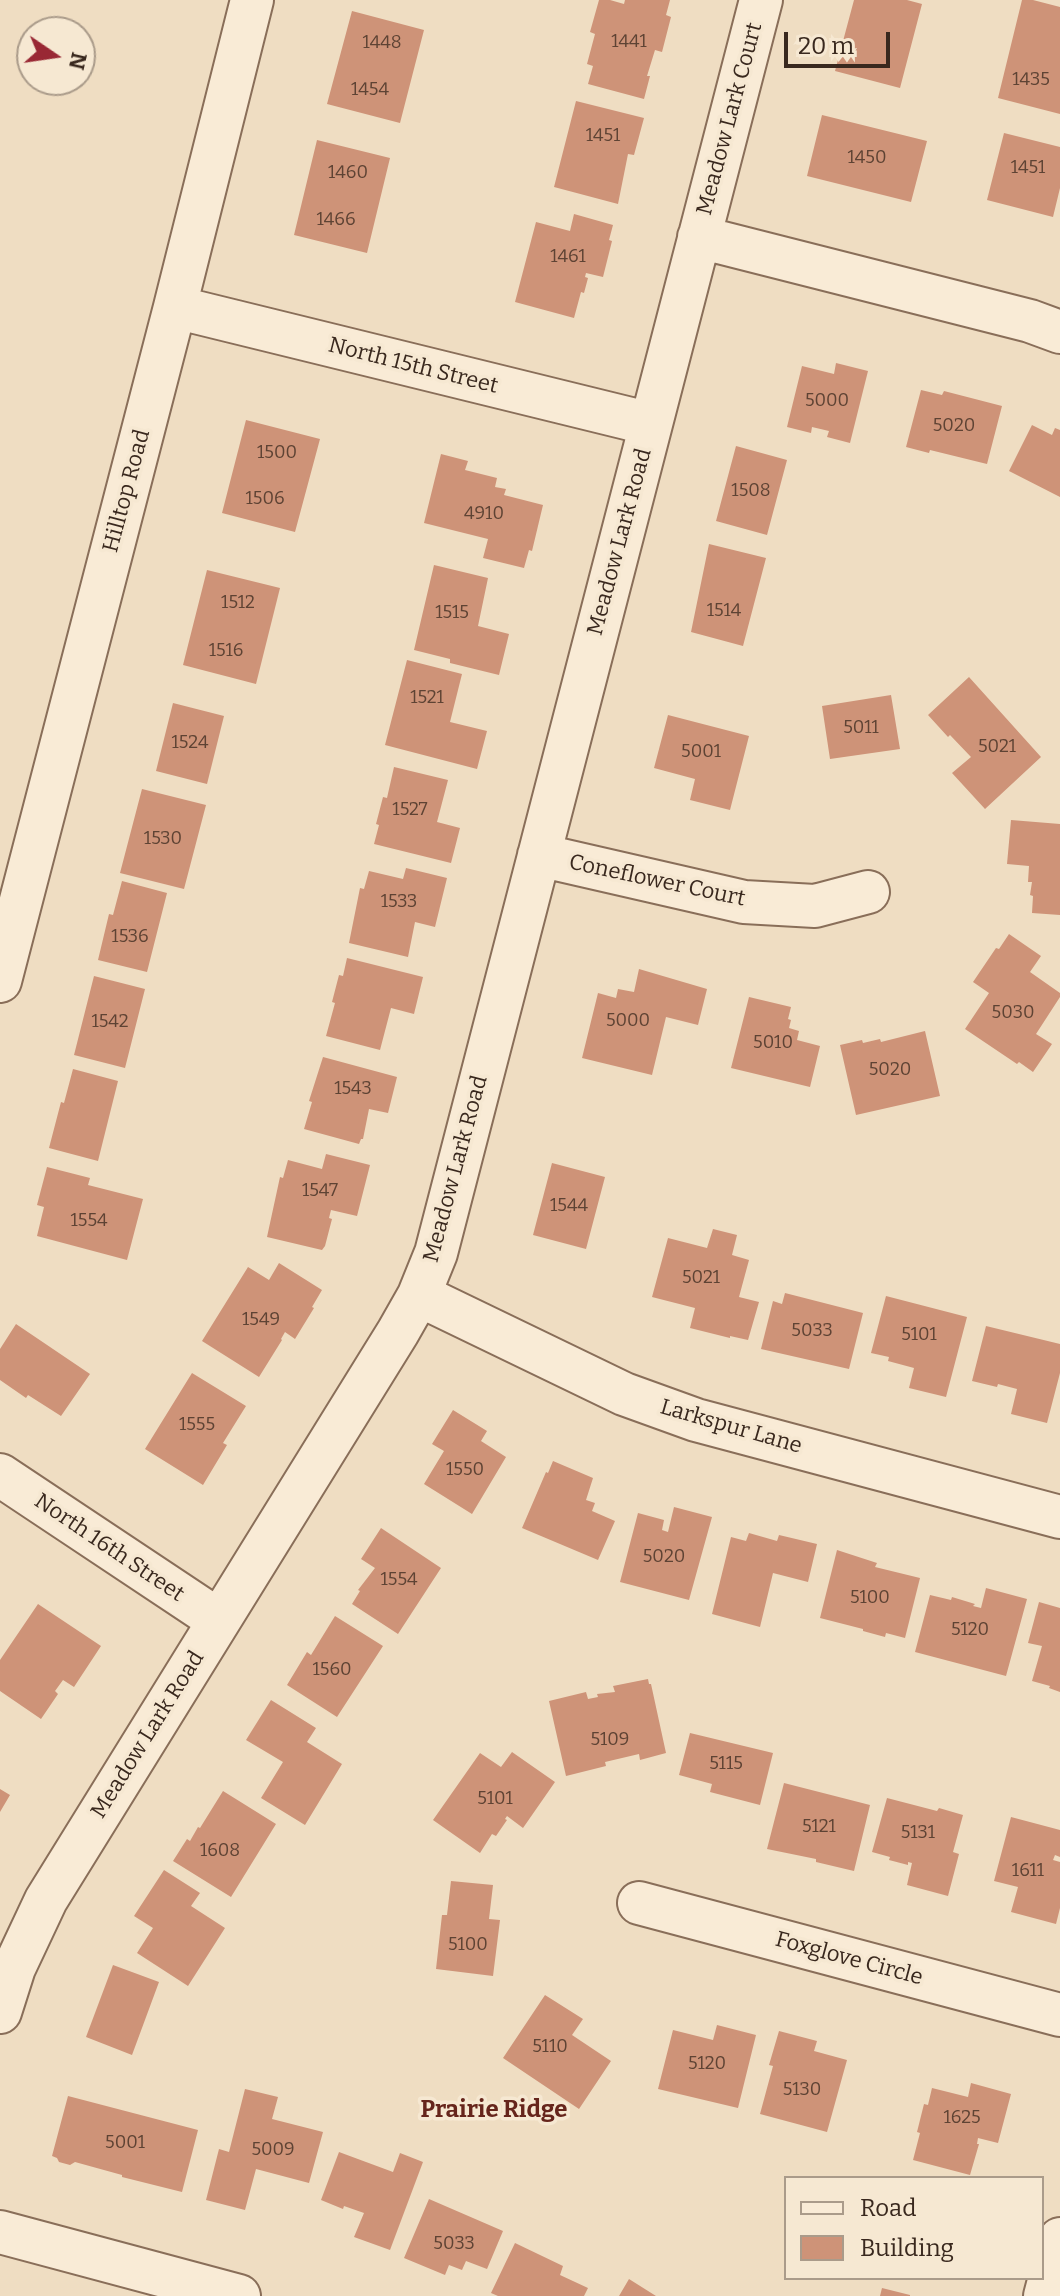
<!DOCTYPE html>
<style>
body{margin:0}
#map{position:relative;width:1060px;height:2296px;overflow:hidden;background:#efddc2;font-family:Bitter,serif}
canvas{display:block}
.legend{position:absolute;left:784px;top:2176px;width:260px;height:104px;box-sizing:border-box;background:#f6e8d2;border:2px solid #aa9b8a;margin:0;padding:10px 14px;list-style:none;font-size:24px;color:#39281e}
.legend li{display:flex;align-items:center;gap:16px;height:40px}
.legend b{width:40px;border:2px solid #aa9b8a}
.north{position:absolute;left:16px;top:16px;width:80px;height:80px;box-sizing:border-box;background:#f6e8d2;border:2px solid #aa9b8a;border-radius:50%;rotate:103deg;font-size:22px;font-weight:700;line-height:32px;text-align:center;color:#39281e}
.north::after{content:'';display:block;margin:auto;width:28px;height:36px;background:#992834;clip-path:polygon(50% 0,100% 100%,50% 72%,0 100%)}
.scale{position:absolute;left:784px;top:32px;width:106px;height:36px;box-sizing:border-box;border:4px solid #39281e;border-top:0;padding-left:10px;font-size:24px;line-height:28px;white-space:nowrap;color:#39281e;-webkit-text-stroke:6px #f6e8d2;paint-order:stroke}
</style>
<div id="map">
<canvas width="1060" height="2296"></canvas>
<ul class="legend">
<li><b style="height:10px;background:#f9ebd6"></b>Road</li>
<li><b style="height:22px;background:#ce9378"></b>Building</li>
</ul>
<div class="north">N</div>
<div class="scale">20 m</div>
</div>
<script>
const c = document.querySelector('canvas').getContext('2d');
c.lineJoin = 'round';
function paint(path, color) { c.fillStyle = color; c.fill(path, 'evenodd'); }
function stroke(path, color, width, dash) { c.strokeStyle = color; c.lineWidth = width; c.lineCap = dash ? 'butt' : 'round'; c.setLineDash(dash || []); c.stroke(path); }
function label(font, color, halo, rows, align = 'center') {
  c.font = font + ' Bitter,serif'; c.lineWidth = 7; c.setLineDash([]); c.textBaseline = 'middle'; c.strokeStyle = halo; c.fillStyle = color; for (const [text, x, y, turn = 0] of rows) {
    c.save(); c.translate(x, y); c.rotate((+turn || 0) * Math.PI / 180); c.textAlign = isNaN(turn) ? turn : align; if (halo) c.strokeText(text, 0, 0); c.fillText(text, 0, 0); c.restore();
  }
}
const building = new Path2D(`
 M599,0H610L624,4L625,0H670L666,15L671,17L662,52L655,50L647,76H650L644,99L588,84L593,66L587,64L595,34L590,32Z
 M854,0H907L922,4L900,88L835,71Z
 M1022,0H1033L1060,7V114L998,98Z
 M352,11L424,30L400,123L327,104Z
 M576,101L644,118L634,155L628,154L618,204L554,187Z
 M822,115L927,141L911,202L807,176Z
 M1004,133L1060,147V188L1053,217L987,200Z
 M317,140L390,158L367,253L294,235Z
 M574,214L613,225L609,240L612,241L603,277L586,273L585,277L588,278L584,293L581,292L574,318L515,302L536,222L570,231Z
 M836,363L868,371L850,443L827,437L829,431L812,427L811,433L787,427L802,366L834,374Z
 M921,390L942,395L944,391L1002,406L987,464L930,450L929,453L906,447Z
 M246,420L320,439L295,532L222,513Z
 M1032,425L1052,435L1055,428L1060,430V497L1009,471Z
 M736,446L787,460L767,535L716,521Z
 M441,454L468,461L465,470L497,478L495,487L506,489L504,495L543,505L532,551L529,550L524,568L483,558L488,539L424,523Z
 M709,544L766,558L743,646L691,632Z
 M434,565L488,578L478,626L509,634L499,675L450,663V659L414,650Z
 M207,570L280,588L256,684L183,665Z
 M407,660L462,674L450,722L487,731L477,769L385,745Z
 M969,677L1041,757L985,809L952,773L971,757L950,735L948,737L928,715Z
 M891,695L900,749L830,759L822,706Z
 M173,703L224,716L207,784L156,771Z
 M668,715L749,736L730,810L690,800L695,779L654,768Z
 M394,767L448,780L437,822L460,828L451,863L374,844L379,825L376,824L383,797L387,798Z
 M142,789L206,805L184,889L120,873Z
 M1011,820L1060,824V915L1032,913L1033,896L1030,895L1032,882H1028L1029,866L1007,864Z
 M406,868L447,878L435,927L415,922L408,957L349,943L360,888L364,889L369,871L403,879Z
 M122,881L167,893L147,972L98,960L109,914L113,915Z
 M1009,934L1041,956L1030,972L1060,993V997L1036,1034L1052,1044L1033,1072L1019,1062L1017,1064L965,1029L989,993L973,982L996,948L999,949Z
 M347,958L423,977L414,1014L391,1008L380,1050L326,1036L335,1003L332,1002L339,975L343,976Z
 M639,969L707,989L698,1025L666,1017L652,1075L582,1058L598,993L616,998L618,989L634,992Z
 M94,976L145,989L125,1068L74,1055Z
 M749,997L791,1007L788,1019L791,1020L789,1028L799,1031L797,1040L820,1046L810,1087L731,1068Z
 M925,1031L940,1096L856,1115L840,1045L862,1040L863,1043L880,1039L881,1042Z
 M323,1057L397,1077L388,1113L369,1109L363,1139H361L359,1144L304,1129L312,1102L309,1101Z
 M73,1069L118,1081L98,1161L49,1148L61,1102L64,1103Z
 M326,1154L370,1165L357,1216L331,1210L329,1218L332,1219L325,1246L322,1250L267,1237L280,1177L283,1178L288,1160L322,1169Z
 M552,1163L605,1177L586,1249L533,1235Z
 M47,1167L90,1178L88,1185L143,1199L127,1260L37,1236L44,1207L37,1205Z
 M713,1229L737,1235L732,1255L749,1260L739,1297L759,1302L748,1340L730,1336V1338L690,1328L695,1308L652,1297L668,1238L707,1248Z
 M279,1263L322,1290L312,1307L314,1308L295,1339L285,1332L281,1339L282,1340L259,1377L202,1341L248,1267L269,1280Z
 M785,1293L863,1313L849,1369L761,1349L773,1301L782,1304Z
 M886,1296L967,1317L946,1397L909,1388L914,1368L888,1361L889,1357L871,1353Z
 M16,1324L90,1374L61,1416L28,1395L26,1398L0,1380V1349Z
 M986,1326L1060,1344V1373L1047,1423L1011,1414L1017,1389L998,1384L997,1387L972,1381Z
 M192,1373L246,1406L223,1443L227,1445L203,1485L145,1449Z
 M453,1410L487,1431L481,1441L506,1457L472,1514L424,1484L444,1451L432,1444Z
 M553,1461L593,1478L586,1500L595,1503L592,1511L615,1521L598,1560L522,1528L546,1472L548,1473Z
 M674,1507L712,1517L689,1600L620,1582L638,1513L664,1520L662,1530L668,1532Z
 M381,1528L441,1568L398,1634L352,1604L360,1591L358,1590L375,1568L361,1559Z
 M749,1533L777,1541L779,1535L817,1544L808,1582L773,1573L760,1627L712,1614L731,1537L746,1541Z
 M837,1550L877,1563L875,1567L920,1578L905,1638L886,1633L885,1637L863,1631V1629L820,1618Z
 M986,1588L1027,1599L1006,1676L915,1652L930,1595L951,1600L952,1597L975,1604L973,1606L981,1608Z
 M1039,1602L1060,1608V1692L1049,1688L1050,1686L1032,1681L1042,1646L1028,1643Z
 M38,1604L101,1646L74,1687L63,1680L55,1691L58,1694L41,1719L0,1691V1660Z
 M335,1616L383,1646L337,1717L287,1685L307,1652L311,1655Z
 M648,1679L649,1684H651L666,1753L640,1760L639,1754L605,1762L606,1766L566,1776L549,1701L586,1692L588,1699L598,1697L597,1694L615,1692L613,1686Z
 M271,1700L316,1728L307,1742L342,1764L305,1825L261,1798L283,1762L246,1740Z
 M690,1733L773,1753L760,1805L710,1792L712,1784L679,1775Z
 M512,1752L555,1782L523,1828L507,1816L505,1819L507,1820L496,1836L492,1834L480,1853L433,1820L480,1753L501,1767Z
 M784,1783L870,1805L854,1871L816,1862V1859L767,1849Z
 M0,1789L10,1795L0,1812Z
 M223,1791L276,1824L231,1897L173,1861L187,1839L190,1841L198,1827L200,1828Z
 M887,1798L937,1811L939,1808L963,1815L953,1852L959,1854L948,1896L907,1885L912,1863L908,1862V1865L889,1860L890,1857L872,1852Z
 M1011,1817L1060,1830V1857L1055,1855L1053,1860L1060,1862V1908L1056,1924L1011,1912L1018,1887L994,1881Z
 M164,1870L200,1893L191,1906L225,1928L188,1986L137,1953L153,1928L134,1916Z
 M451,1881L493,1885L489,1919L500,1920L493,1976L436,1969L442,1915H447Z
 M113,1965L159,1982L132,2055L86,2037Z
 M545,1995L583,2019L572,2035L611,2061L579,2109L503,2058Z
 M717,2025L756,2035L738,2108L658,2089L673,2030L713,2040Z
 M779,2031L817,2041L814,2051L847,2060L827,2132L760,2114L773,2066L769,2065Z
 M971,2083L1011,2094L998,2143L978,2138L977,2144H979L970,2175L913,2160L920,2133L917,2132L924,2104L928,2105L932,2088L968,2097Z
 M245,2089L278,2097L272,2119L323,2132L309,2183L256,2169L245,2210L206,2200L219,2149L229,2152Z
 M68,2096L198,2130L182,2192L122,2177V2175L75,2162L70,2165L59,2162L57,2158L52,2156Z
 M339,2152L393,2172L400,2153L423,2162L390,2250L354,2237L364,2213L344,2206L343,2209L321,2200Z
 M429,2199L503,2231L487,2269L466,2261L462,2270L449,2265L445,2275L404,2258Z
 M515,2243L563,2266L560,2275L588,2288L584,2296H498L491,2293Z
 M629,2279L656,2296H619Z
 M882,2288L910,2295V2296H880Z`);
const minor = new Path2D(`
 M699,237L1030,321L1060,332
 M175,307L651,424
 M539,855L744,902L815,906L868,892
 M0,981L175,307L252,0
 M419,1295L624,1394L696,1420L1060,1517
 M0,1475L218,1620
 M639,1903L1060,2015
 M0,2012L14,1968L46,1900L398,1332L419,1295L436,1253L761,0
 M0,2232L239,2296
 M1045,2296L1060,2239`);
const numberNames = [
 ["1441",629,42],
 ["1448",382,43],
 ["1435",1031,80],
 ["1454",370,90],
 ["1451",603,136],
 ["1450",867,158],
 ["1451",1028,168],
 ["1460",348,173],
 ["1466",336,220],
 ["1461",568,257],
 ["5000",827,401],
 ["5020",954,426],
 ["1500",277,453],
 ["1508",751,491],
 ["1506",265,499],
 ["4910",484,514],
 ["1512",238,603],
 ["1514",724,611],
 ["1515",452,613],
 ["1516",226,651],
 ["1521",427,698],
 ["5011",861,728],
 ["1524",190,743],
 ["5021",997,747],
 ["5001",701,752],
 ["1527",410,810],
 ["1530",163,839],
 ["1533",399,902],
 ["1536",130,937],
 ["5030",1013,1013],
 ["5000",628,1021],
 ["1542",110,1022],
 ["5010",773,1043],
 ["5020",890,1070],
 ["1543",353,1089],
 ["1547",320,1191],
 ["1544",569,1206],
 ["1554",89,1221],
 ["5021",701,1278],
 ["1549",261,1320],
 ["5033",812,1331],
 ["5101",919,1335],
 ["1555",197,1425],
 ["1550",465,1470],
 ["5020",664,1557],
 ["1554",399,1580],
 ["5100",870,1598],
 ["5120",970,1630],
 ["1560",332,1670],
 ["5109",610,1740],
 ["5115",726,1764],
 ["5101",495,1799],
 ["5121",819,1827],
 ["5131",918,1833],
 ["1608",220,1851],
 ["1611",1028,1871],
 ["5100",468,1945],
 ["5110",550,2047],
 ["5120",707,2064],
 ["5130",802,2090],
 ["1625",962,2118],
 ["5001",125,2143],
 ["5009",273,2150],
 ["5033",454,2244]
];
const streetNames = [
 ["Meadow Lark Court",730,119,-75],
 ["North 15th Street",413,366,14],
 ["Hilltop Road",127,491,-75],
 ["Meadow Lark Road",620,542,-75],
 ["Coneflower Court",657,881,12],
 ["Meadow Lark Road",456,1169,-75],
 ["Larkspur Lane",731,1427,16],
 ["North 16th Street",109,1548,34],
 ["Meadow Lark Road",148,1735,-58],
 ["Foxglove Circle",849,1959,15]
];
const neighbourhoodNames = [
 ["Prairie Ridge",494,2110]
];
paint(building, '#ce9378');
stroke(minor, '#896e59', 46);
stroke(minor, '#f9ebd6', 42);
label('18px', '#5e4334', null, numberNames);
label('22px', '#39281e', '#f6e8d2', streetNames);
label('bold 24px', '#66251c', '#f6e8d2', neighbourhoodNames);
</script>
